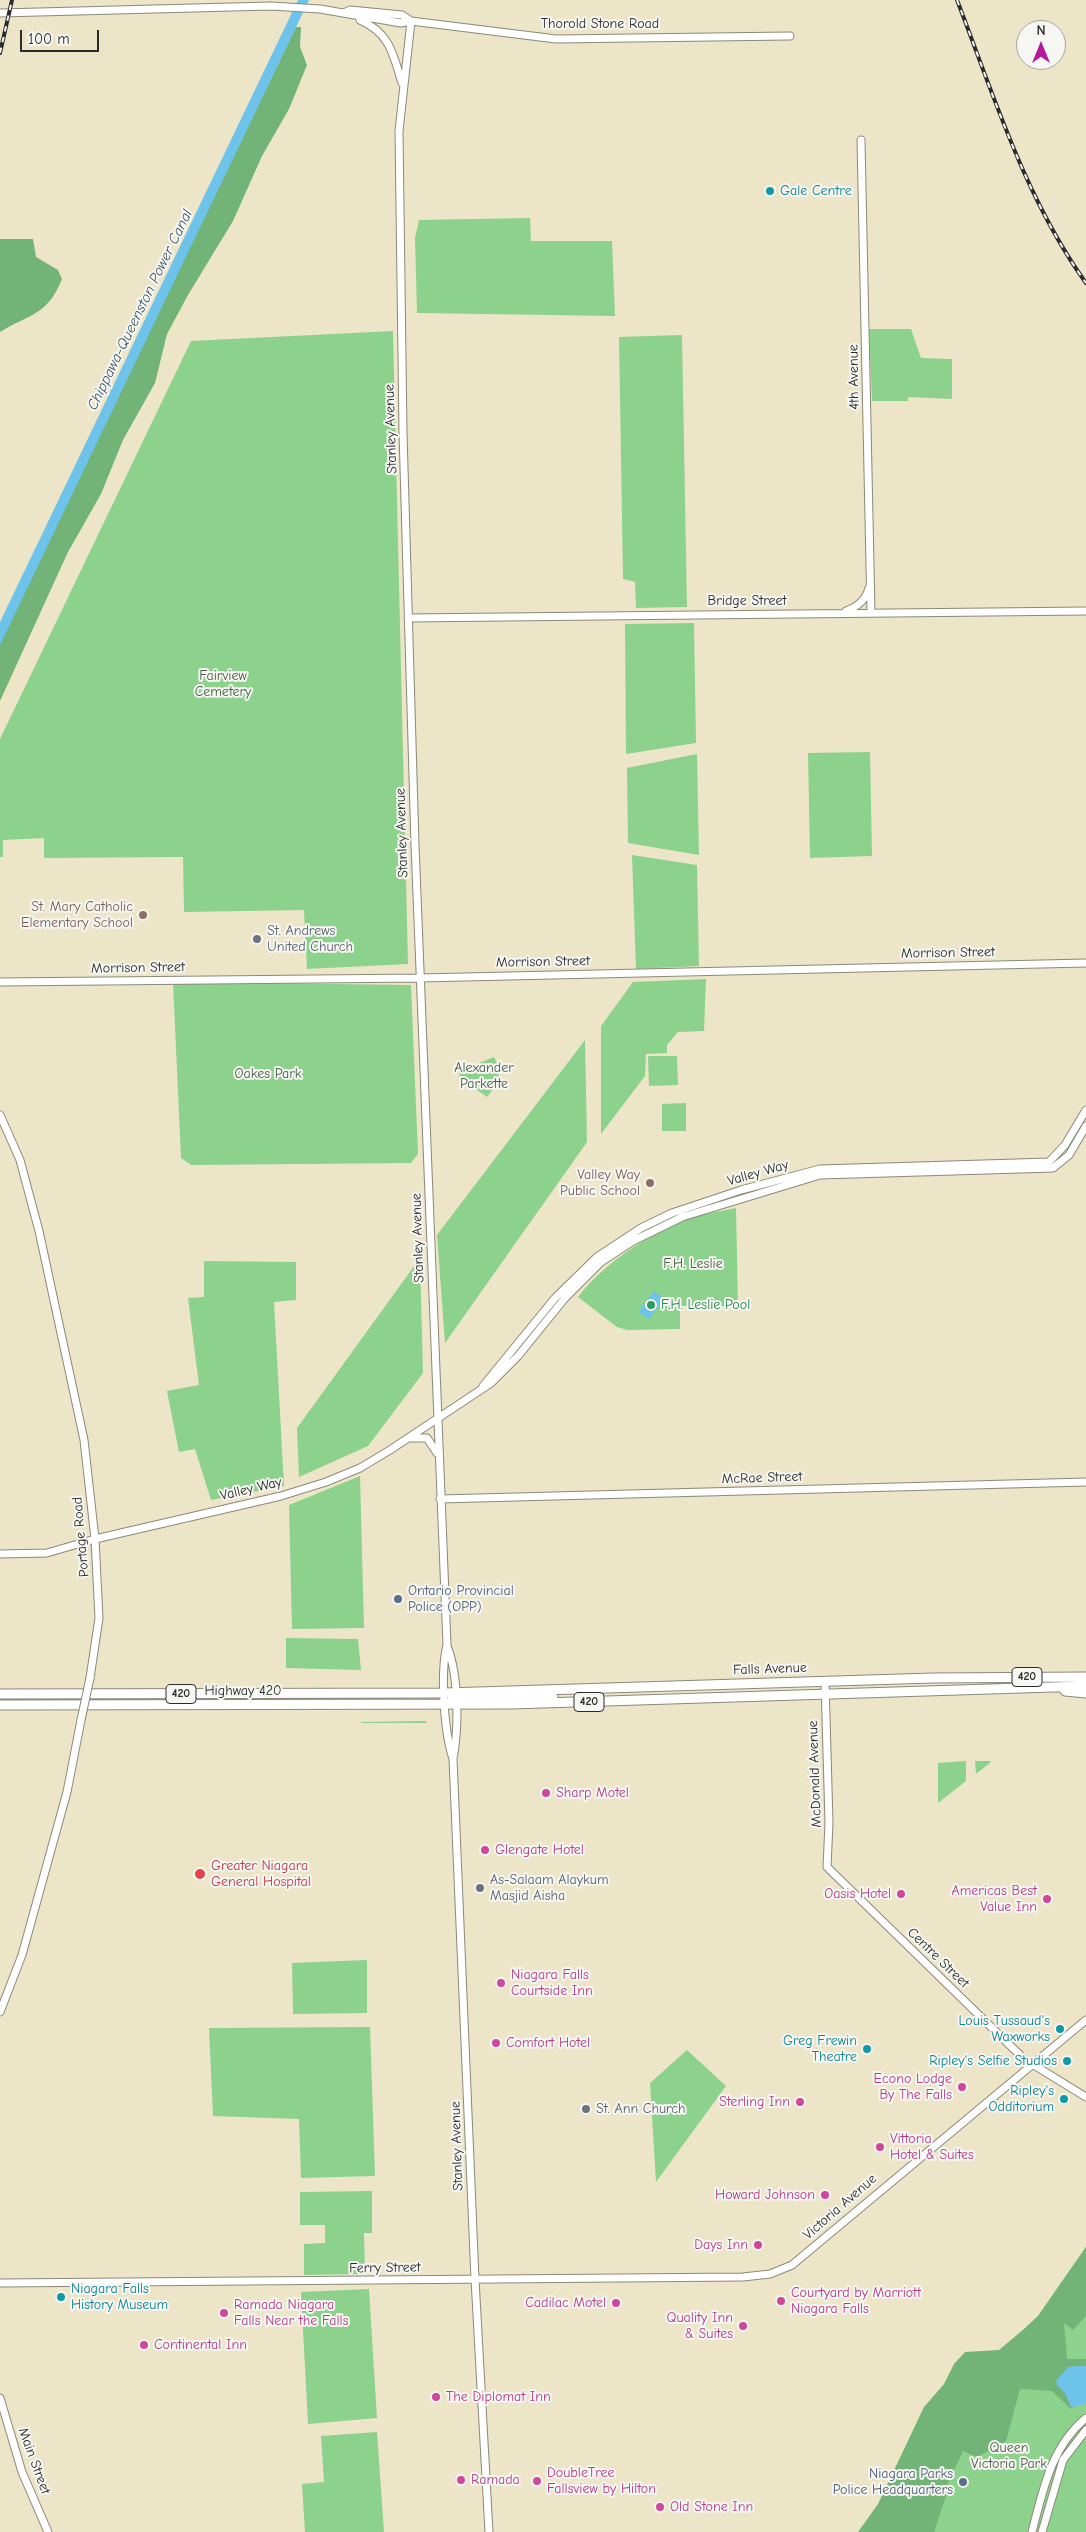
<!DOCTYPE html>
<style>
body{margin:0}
#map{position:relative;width:1086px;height:2532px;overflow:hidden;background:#ede5c8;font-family:"Comic Neue",sans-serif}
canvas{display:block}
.north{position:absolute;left:1016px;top:20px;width:50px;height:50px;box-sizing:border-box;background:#f6f6f2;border:1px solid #a5a5a2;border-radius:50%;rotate:0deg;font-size:14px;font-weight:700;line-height:20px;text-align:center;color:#2b2b2b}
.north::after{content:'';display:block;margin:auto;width:18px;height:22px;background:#b5179e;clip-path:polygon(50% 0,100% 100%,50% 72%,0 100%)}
.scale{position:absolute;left:20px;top:30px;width:79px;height:22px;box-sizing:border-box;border:2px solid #2b2b2b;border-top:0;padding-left:6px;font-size:15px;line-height:18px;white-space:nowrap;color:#2b2b2b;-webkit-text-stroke:4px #f6f6f2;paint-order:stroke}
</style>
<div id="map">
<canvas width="1086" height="2532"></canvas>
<div class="north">N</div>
<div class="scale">100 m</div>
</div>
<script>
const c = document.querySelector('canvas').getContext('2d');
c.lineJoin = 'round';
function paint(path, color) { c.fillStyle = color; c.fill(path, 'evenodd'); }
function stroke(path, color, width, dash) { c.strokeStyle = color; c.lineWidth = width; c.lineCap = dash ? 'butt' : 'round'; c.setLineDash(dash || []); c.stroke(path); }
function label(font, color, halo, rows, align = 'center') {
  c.font = font + ' "Comic Neue",sans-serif'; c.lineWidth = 4; c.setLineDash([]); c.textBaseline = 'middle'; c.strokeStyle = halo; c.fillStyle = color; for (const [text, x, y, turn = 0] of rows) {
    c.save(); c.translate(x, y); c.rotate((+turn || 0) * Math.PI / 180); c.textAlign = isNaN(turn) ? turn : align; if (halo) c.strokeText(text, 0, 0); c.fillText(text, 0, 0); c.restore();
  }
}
const green = new Path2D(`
 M530,218L531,241H612L615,316L417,313L415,238L419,220Z
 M869,329H911L921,358L952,359V399L908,397V401H872Z
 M393,331L408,964L307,969L304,910L184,912L183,857L44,858V838L3,840V857H0V739L191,341Z
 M682,335L687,607L636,608L635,582L623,579L619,337Z
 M694,623L696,743L626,754L625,624Z
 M870,752L872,856L810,858L808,753Z
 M697,754L699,855L628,843L627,768Z
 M632,855L697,865L699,966L636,969Z
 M706,979L704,1031L678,1032L667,1045V1053L646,1054L645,1076L601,1134V1026L633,982Z
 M173,982L411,985L418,1154L411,1163L191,1165L181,1158Z
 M585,1040L587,1142L445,1343L437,1235Z
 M648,1056H677L678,1085L649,1086Z
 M494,1057C503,1074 499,1083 487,1097L460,1078L459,1071Z
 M686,1103V1131H662V1104Z
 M736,1208L738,1306H680V1329L627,1330L617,1327L578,1297C605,1262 650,1233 691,1218C705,1213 722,1211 736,1208Z
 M420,1258L423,1373L368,1446L299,1477L297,1428Z
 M204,1261L296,1262V1300L274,1302L284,1486L211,1500L195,1449L179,1452L167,1391L199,1385L188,1298L204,1297Z
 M360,1476L364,1628L292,1629L289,1505Z
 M286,1638L358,1639L361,1670L286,1668Z
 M426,1721V1723H361V1722Z
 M966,1761V1781L938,1803V1763Z
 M975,1761H990L991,1762L976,1774Z
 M367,1960V2013L293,2014L292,1963Z
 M370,2027L375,2176L301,2178L299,2119L213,2116L209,2028Z
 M687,2050L726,2086L656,2182L650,2083Z
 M372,2191V2233H364L365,2274L304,2275V2244L325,2243V2225H300V2192Z
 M1086,2247V2532H893L1024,2329L1038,2316Z
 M369,2289L377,2418L308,2424L301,2292Z
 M377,2432L384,2532H305L302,2484L324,2482L321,2436Z`);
const forest = new Path2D(`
 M296,27H301L300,47L307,65L289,109L262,156L233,221L188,295L167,334L155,383L123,440L101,494L68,552L0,701V640Z
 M0,239H33L36,257L58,270L62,279C47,316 31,313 0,332Z
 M1086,2247V2316L1073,2330L1064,2323L1067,2359H1086V2394L1071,2409L1052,2391L1020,2389L1006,2441L977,2457L963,2451L944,2491L947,2493L934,2532H858L878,2504L924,2407L944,2384L954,2364L965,2352L999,2350L1024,2329L1038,2316Z`);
const water = new Path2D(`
 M298,0H309L0,645V622Z
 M654,1291L664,1299L649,1319L638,1312Z
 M1076,2366H1086V2404L1071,2407L1065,2393L1058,2386L1056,2381L1068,2367Z`);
const secondary = new Path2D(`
 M0,13L271,6L320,9L401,23L411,21L556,39L790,36
 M344,13L350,10L402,15L411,21
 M360,20C390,33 393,54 402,83
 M411,21L399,131L403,433L415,845L447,1645C440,1673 444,1731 453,1759
 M861,140L871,613
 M846,611C857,607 866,600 869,588
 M408,618L1086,611
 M0,982L420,978L1086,963
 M0,1115L20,1160L39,1231L84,1440L95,1539L99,1618L90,1678
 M483,1386L555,1298L597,1257L641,1228L672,1213L741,1190L820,1169L1049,1162L1065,1145L1086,1110
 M409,1438H427L437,1453
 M440,1499L1086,1482
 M0,1554L47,1553L95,1539L281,1496L326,1482L360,1468L390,1450L491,1383L518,1356L565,1298L601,1262L633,1241L682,1217L820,1175L1053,1168L1069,1155L1086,1126
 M447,1646C459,1676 459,1727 453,1759L475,2279L489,2532
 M825,1681L829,1823L827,1867L1024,2059L1086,2097
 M0,2012L22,1955L67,1792L81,1720
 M0,2283L743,2277L770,2274L792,2265L1086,2020
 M0,2398L22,2472L48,2532
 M1032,2532C1043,2490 1051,2447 1086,2418
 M1042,2532L1063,2460L1086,2430`);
const highway = new Path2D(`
 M1065,1691L1086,1693
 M0,1694L445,1693L933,1678L1086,1677
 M451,1701L553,1697
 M0,1705L511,1704L1086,1686`);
const rail = new Path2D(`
 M957,0C994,96 1025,198 1086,283
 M0,53L12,0`);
const secondaryBridge = new Path2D(`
 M81,1720L90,1678`);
const markers = [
 [770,191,5,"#0f9aa8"],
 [143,915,5,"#8d6e63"],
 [257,939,5,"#6b7280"],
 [650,1183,5,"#8d6e63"],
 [651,1305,5,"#2e9e5b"],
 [398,1599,5,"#5c6f8a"],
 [546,1793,5,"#d1479c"],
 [485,1850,5,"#d1479c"],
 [200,1874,6,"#e0444e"],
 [480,1888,5,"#6b7280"],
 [901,1894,5,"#d1479c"],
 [1047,1899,5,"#d1479c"],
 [501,1983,5,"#d1479c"],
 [1060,2029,5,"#0f9aa8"],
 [496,2043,5,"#d1479c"],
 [867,2049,5,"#0f9aa8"],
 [1067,2061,5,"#0f9aa8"],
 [962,2087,5,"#d1479c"],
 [1064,2099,5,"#0f9aa8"],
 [800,2102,5,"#d1479c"],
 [586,2109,5,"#6b7280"],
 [880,2147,5,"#d1479c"],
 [825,2195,5,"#d1479c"],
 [758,2245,5,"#d1479c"],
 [61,2297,5,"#0f9aa8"],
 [781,2301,5,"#d1479c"],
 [616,2303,5,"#d1479c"],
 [224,2313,5,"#d1479c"],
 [743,2326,5,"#d1479c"],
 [144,2345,5,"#d1479c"],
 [436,2397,5,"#d1479c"],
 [461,2480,5,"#d1479c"],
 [537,2481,5,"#d1479c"],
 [963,2482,5,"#5c6f8a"],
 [660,2507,5,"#d1479c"]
];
const shields = [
 [1027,1677,30],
 [181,1694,30],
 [589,1702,30]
];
const shieldNames = [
 ["420",1027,1677],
 ["420",181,1694],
 ["420",589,1702]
];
const streetNames = [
 ["Thorold Stone Road",600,24],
 ["4th Avenue",854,377,-91],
 ["Stanley Avenue",391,429,-92],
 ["Bridge Street",747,601],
 ["Stanley Avenue",402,833,-92],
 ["Morrison Street",948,953,-1],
 ["Morrison Street",543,962,-1],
 ["Morrison Street",138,968,-1],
 ["Valley Way",758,1173,-16],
 ["Stanley Avenue",418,1238,-92],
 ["McRae Street",762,1478,-2],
 ["Valley Way",251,1489,-13],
 ["Portage Road",81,1537,-95],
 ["Falls Avenue",770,1669,-2],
 ["Highway 420",243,1691],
 ["McDonald Avenue",815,1774,-92],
 ["Centre Street",938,1958,44],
 ["Stanley Avenue",457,2146,-92],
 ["Victoria Avenue",840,2207,-41],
 ["Ferry Street",385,2268,-1],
 ["Main Street",34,2461,70]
];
const cultureNames = [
 ["Gale Centre",780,191,"left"],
 ["Louis Tussaud's",1050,2021],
 ["Waxworks",1050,2037],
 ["Greg Frewin",857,2041],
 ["Theatre",857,2057],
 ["Ripley's Selfie Studios",1057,2061],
 ["Ripley's",1054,2091],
 ["Odditorium",1054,2107],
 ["Niagara Falls",71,2289,"left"],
 ["History Museum",71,2305,"left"]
];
const parkNames = [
 ["Fairview",223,676],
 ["Cemetery",223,692],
 ["Alexander",484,1068],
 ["Parkette",484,1084],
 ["Oakes Park",268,1074],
 ["F.H. Leslie",693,1264],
 ["Queen",1009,2448],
 ["Victoria Park",1009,2464]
];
const educationNames = [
 ["St. Mary Catholic",133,907],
 ["Elementary School",133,923],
 ["Valley Way",640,1175],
 ["Public School",640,1191]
];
const worshipNames = [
 ["St. Andrews",267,931],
 ["United Church",267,947],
 ["As-Salaam Alaykum",490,1880],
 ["Masjid Aisha",490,1896],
 ["St. Ann Church",596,2109]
];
const leisureNames = [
 ["F.H. Leslie Pool",661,1305]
];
const serviceNames = [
 ["Ontario Provincial",408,1591],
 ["Police (OPP)",408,1607],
 ["Niagara Parks",953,2474,"right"],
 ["Police Headquarters",953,2490,"right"]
];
const hotelNames = [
 ["Sharp Motel",556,1793],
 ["Glengate Hotel",495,1850],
 ["Americas Best",1037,1891,"right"],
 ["Value Inn",1037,1907,"right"],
 ["Oasis Hotel",891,1894,"right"],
 ["Niagara Falls",511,1975],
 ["Courtside Inn",511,1991],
 ["Comfort Hotel",506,2043],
 ["Econo Lodge",952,2079,"right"],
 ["By The Falls",952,2095,"right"],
 ["Sterling Inn",790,2102,"right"],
 ["Vittoria",890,2139],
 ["Hotel & Suites",890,2155],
 ["Howard Johnson",815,2195,"right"],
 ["Days Inn",748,2245,"right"],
 ["Courtyard by Marriott",791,2293],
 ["Niagara Falls",791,2309],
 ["Cadilac Motel",606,2303,"right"],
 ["Ramada Niagara",234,2305],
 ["Falls Near the Falls",234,2321],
 ["Quality Inn",733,2318,"right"],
 ["& Suites",733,2334,"right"],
 ["Continental Inn",154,2345],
 ["The Diplomat Inn",446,2397],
 ["DoubleTree",547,2473],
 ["Fallsview by Hilton",547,2489],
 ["Ramada",471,2480],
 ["Old Stone Inn",670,2507]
];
const healthNames = [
 ["Greater Niagara",211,1866],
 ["General Hospital",211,1882]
];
const waterNames = [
 ["Chippawa-Queenston Power Canal",140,310,-64]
];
paint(green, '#8dd28c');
paint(forest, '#72b478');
paint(water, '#6dc3ea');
stroke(secondary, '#8c887a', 9);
stroke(highway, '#8c887a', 11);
stroke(secondary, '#fff', 7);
stroke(highway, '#fff', 9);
stroke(rail, '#2b2b2b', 4);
stroke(rail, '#f6f6f2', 2, [5.5]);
stroke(secondaryBridge, '#8c887a', 9, []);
stroke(secondaryBridge, '#fff', 7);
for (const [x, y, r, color] of markers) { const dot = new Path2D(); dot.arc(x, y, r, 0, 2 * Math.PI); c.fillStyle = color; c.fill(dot); stroke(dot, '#f6f6f2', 2); }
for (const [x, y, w] of shields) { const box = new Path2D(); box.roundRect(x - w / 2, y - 9.5, w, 19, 4); c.fillStyle = '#f6f6f2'; c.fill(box); stroke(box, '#2b2b2b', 1); }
label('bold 12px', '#2b2b2b', null, shieldNames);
label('14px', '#2b2b2b', '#f6f6f2', streetNames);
label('14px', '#0d838f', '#f6f6f2', cultureNames, 'right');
label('14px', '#485d48', '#f6f6f2', parkNames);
label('14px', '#785e54', '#f6f6f2', educationNames, 'right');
label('14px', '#5b616d', '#f6f6f2', worshipNames, 'left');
label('14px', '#27864d', '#f6f6f2', leisureNames, 'left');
label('14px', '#4e5e75', '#f6f6f2', serviceNames, 'left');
label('14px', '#b23c85', '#f6f6f2', hotelNames, 'left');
label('14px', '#be3a42', '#f6f6f2', healthNames, 'left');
label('italic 15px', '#3f5964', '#f6f6f2', waterNames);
</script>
